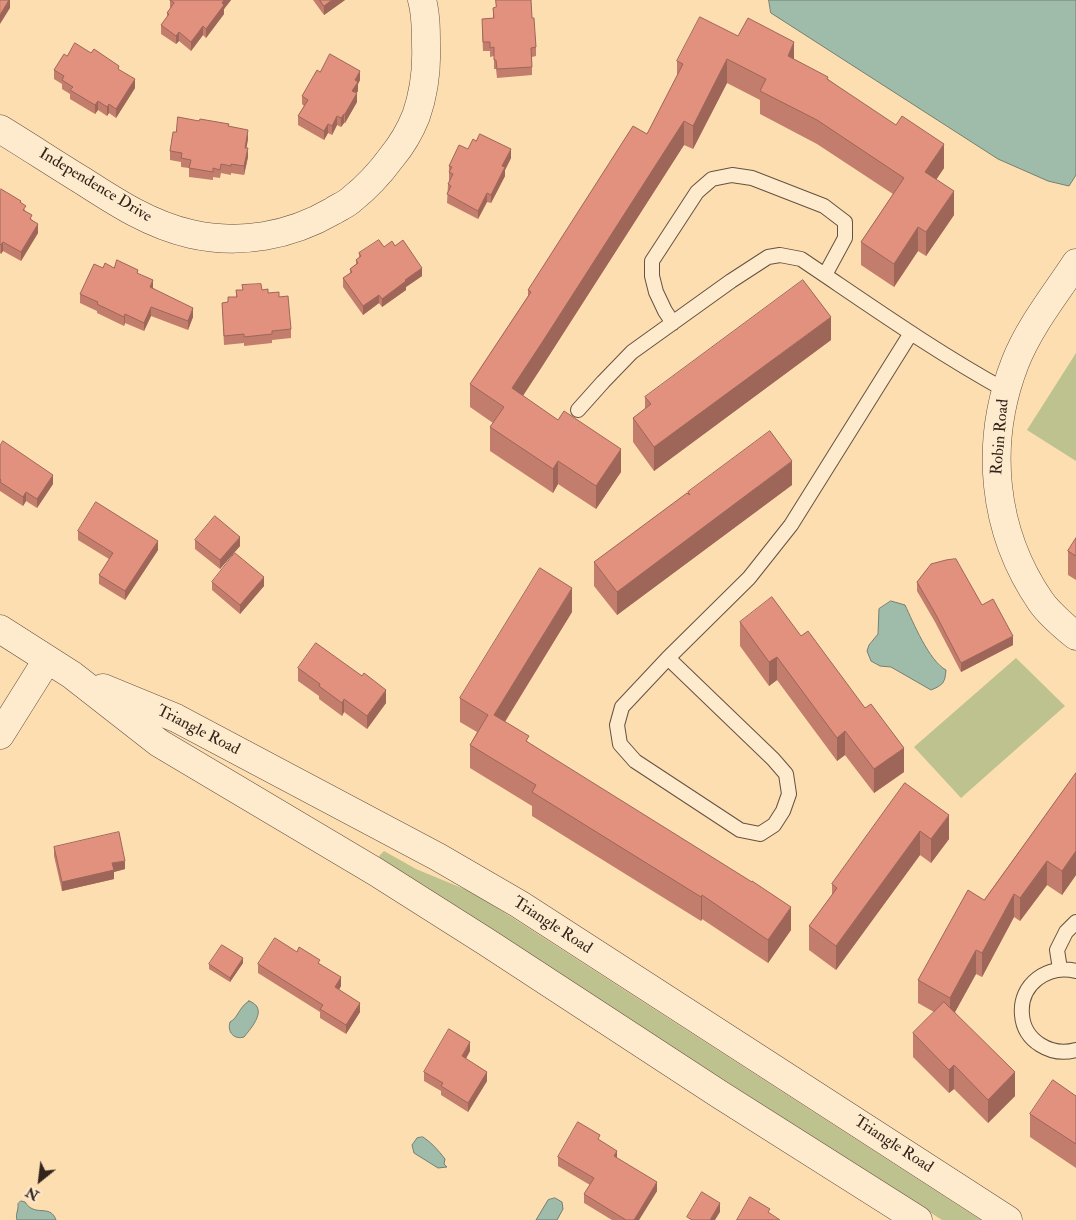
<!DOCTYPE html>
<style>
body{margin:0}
#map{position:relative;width:1076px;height:1220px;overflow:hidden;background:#fddeb1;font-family:"IM FELL Double Pica",serif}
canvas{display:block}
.north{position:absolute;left:15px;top:1155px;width:50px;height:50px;-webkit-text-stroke:4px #feeacc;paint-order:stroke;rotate:209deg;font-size:14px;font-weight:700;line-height:20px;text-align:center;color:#32231c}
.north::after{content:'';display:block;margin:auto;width:18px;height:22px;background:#32231c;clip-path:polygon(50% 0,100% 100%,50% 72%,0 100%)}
</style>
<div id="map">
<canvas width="1076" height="1220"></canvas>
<div class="north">N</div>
</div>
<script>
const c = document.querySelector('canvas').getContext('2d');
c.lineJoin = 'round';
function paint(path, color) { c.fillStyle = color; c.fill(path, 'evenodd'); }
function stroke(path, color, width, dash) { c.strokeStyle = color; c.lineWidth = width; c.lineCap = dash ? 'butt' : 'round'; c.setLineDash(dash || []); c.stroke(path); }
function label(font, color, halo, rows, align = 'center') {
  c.font = font + ' "IM FELL Double Pica",serif'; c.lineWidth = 4; c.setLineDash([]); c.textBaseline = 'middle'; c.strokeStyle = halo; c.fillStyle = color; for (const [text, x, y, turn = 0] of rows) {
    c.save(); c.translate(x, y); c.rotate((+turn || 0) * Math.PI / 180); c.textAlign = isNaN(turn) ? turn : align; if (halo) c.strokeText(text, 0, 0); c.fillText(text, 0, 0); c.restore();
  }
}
const green = new Path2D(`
 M1076,353V461L1027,430Z
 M1016,658L1065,706L961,798L914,747Z
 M384,851L416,869L474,893L981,1220H942L383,861L380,858L379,856Z`);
const water = new Path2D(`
 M769,0H1076V175L1069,186L1048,181L998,159L771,13Z
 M891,601L905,605C913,622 929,661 946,670C945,683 943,685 931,690L891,667L880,666L871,661L867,651L869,645L878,634L879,609Z
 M249,1001C269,1008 252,1027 244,1037C234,1040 227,1032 230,1022C238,1018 239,1007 249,1001Z
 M423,1137C432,1143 438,1150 445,1159L444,1164L447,1167L438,1168L414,1153L412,1145L417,1138Z
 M555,1198L562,1202L563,1209L557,1220H536L548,1200Z
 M21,1201L25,1202C35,1218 50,1203 56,1220H17C15,1214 19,1210 18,1204Z`);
const service = new Path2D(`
 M673,323L665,311L656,292L652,276V261L697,192L712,179L732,175L752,178L824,206L845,222V238L825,275
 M578,410L603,382L632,352L731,281L768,257L780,255L801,259C868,304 934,351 1005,390
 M668,658L773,759L786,774L789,794L783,811L774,825L760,834L740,830L635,761L620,744L617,725L622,707Z
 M668,658L749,578L791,525L911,333
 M1060,969L1057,950L1066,932L1076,922
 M1076,971C1048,964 1019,984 1022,1015C1024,1041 1051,1057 1076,1050`);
const minor = new Path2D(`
 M0,129C28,146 55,164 83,181C117,203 151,225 191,234C240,245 290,236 333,211C339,207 347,204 352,199C367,187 380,173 391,158C401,146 410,131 416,116C424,93 427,69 426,45C426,30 426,14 422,0
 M1076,263C1055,295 1029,327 1015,363C984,443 992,531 1041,602C1048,612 1066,628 1076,636
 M0,735L47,660`);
const tertiary = new Path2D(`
 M0,629L72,675L159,743L376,872L488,943L719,1094L918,1220
 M103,688L176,718L438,857L519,904L1008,1220`);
const wall = new Path2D(`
 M170,0H231L224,9V14L206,38L203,35L191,51L179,41L176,44L161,34V25L167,18V13L170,9Z
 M313,0H345L324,15Z
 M493,8L532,18L536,47V56L532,57V75L497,78L496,69H494V56L490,57V51H483L482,28L493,18Z
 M738,36L794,59L828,79L944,168L936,180L954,215L926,256L918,251L894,287L861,265V242L893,194L817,144L760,114V100L727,83L693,149L684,145L543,365L523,396L621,472L596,509L558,484L553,493L490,451V427L493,423L470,407V384L528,296V290L647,134L677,76V61Z
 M54,70H119L135,88L116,118L109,113L107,116L98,110L95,114L70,99V94L62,89V84L54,79Z
 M320,72L360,80L358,84V91L356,93L357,102L345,123H344L341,127L337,125L332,135L328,133L324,140L298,125V116L304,106L302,104V96Z
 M229,127L248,139L246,148L248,157L244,175L231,173V175L221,173L220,178L213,177V180L189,177V168L181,167V162L170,160V151Z
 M468,149L511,158L505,170V176L491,203L487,202L478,219L447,203L448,184L450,181H449V166Z
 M0,190L21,203L26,212L32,220L38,233L21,261L3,251L1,254L0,253Z
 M384,247L422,276L406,287V290L382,307L379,303L363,315L343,287V278L350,273V269L356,264V260L359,258V253Z
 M103,268H114L138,274L153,288L193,317L188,330L151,316L144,331L125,323L124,326L97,313V311L80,303V294Z
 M236,290H262L279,297L291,329V338L272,340V343L244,346V343L224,345L222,303L228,302V297H236Z
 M831,340L654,471L633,442V418L645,409V397Z
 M0,446L53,484L37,508L26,501L23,506L0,491Z
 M792,485L617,615L594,586V562L688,494V492Z
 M78,531L158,550L125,600L99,584V575L109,559L78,540Z
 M1076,538V580L1068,575V551Z
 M195,540L240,546L220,569L195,549Z
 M212,582L264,586L240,614L212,590Z
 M917,582L982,605L1013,645L961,672L935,622L917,591Z
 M572,612L505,722L529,743L791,930L768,963L702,919L701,921L532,816V806L470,768V745L477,732L460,722V698Z
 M740,622L801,636L904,772L874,793L845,755L837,761L777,680L769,686L740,646Z
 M298,668L386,703L367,729L344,712L342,716L319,699V696L298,681Z
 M1076,773V875L1062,895L1047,885L1020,921L1014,917L982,977L976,974L955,1012L1015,1096L988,1123L954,1089L949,1093L913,1057V1033L934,1012L918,1003V980L984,900Z
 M905,783L949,839L931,863L920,855L836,970L809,950V926L832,895V884Z
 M54,847L125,869L114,872V879L62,891L54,856Z
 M297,952L320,964L341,986L339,990L360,1012L346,1034L320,1018V1012L258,973V964Z
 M243,963L230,982L209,969V964Z
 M470,1051L466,1059L487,1081L468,1112L441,1095V1091L424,1081V1072Z
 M1076,1096V1168L1030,1137V1114Z
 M600,1140L617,1159L657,1191L639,1220H612L584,1203V1194L590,1185L558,1166V1157Z`);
const shadedWall = new Path2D(`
 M9,0H10V8L0,24V15Z
 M224,0H231L224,9V14L206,38V29Z
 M332,0H345L324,15V6Z
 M203,26V35L191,51V42Z
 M179,32V41L176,44V36Z
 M794,42V66L788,56Z
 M727,59V83L693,149V126Z
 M360,71V80L358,84V91L352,99V91L355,80Z
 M135,79V88L116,118V109Z
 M357,93V102L345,123V114Z
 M98,101V110L95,114V105Z
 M109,104V113L107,116V107Z
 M344,114V123L341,127V118Z
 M337,116V125L332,135V126Z
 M684,121V145L543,365L512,412V388Z
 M328,124V133L324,140V131Z
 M248,130V139L245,157V148Z
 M944,144V168L925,196V172Z
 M248,148V157L244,175V166Z
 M511,149V158L505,170V176L491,203V195L502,166Z
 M954,191V215L926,256V232Z
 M487,193V202L478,219V211Z
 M38,224V233L21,261V252Z
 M918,227V251L894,287V264Z
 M3,242V251L1,254V245Z
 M422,268V276L406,287V290L382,307V299L405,280Z
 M153,280V289L150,287Z
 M379,295V303L363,315V306Z
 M151,307V316L144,331V323Z
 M193,308V317L188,330V321Z
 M125,314V323L124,326V317Z
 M831,317V340L654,471V447Z
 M621,449V472L596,509V486Z
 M558,461V484L553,493V469Z
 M792,461V485L617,615V592Z
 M53,475V484L37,508V499Z
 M26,492V501L23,506V497Z
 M240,537V546L220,569V560Z
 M158,541V550L125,600V591Z
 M264,577V586L240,614V605Z
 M572,588V612L494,739V715Z
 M1013,636V645L961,672V663Z
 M777,657V680L769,686V662Z
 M386,690V703L367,729V716Z
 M344,699V712L342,716V703Z
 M845,731V755L837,761V738Z
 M904,748V772L874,793V769Z
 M949,815V839L931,863V839Z
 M920,831V855L836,970V946Z
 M1076,851V875L1062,895V871Z
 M125,861V869L114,872V879L62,891V882L112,863Z
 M1047,861V885L1020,921V898Z
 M1014,894V917L982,977V953Z
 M702,895V919L701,921V897Z
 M791,907V930L768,963V940Z
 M976,950V974L950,1021V998Z
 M243,958V963L230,982V978Z
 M341,977V986L335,996V987Z
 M360,1003V1012L346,1034V1025Z
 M470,1042V1051L462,1065V1056Z
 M954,1065V1089L949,1093V1070Z
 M487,1072V1081L468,1112V1103Z
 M1015,1072V1096L988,1123V1100Z
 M617,1151V1159L614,1156Z
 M657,1182V1191L639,1220H634Z
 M720,1203V1212L715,1220H710Z`);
const building = new Path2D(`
 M0,0H9L0,15Z
 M170,0H224L222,3L224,5L206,29L203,26L191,42L179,32L176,36L161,25L169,14L167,13L174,3Z
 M320,0H332L324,6Z
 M496,0H531L532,18H534L536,47L531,48L532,67L497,69L496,60H494V47L490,48V42H483L482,19L494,18L493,8L496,7Z
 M700,17L738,36L748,18L794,42L788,56L828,77L827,79L896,125L902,116L944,144L925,172L954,191L926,232L918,227L894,264L861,242L904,178L817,120L760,91L766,79L727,59L693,126L684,121L543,341L512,388L558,420L564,411L621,449L596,486L558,461L553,469L490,427L504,407L470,384L531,292L528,290L633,126L647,134L683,64L677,61Z
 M75,43L91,53L94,49L119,66L118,69L135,79L116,109L109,104L107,107L98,101L95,105L70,90L73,87L62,80L64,76L54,70L64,54L67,56Z
 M330,54L360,71L355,80L358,82L352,91L357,93L345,114H344L341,118L337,116L332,126L328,124L324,131L298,116L308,100L302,96L317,70L320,72Z
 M178,117L199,121L200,119L229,124L228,126L248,130L245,148H248L244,166L231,164V166L221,164L220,170L213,168V172L189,168L191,160L181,158L182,153L170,151L173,132H176Z
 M480,134L511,149L502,166L505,167L491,195L487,193L478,211L447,194L451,186L448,184L453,174L449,172L452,167L449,166L459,145L468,149L473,139L476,141Z
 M1,189L21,201L20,202L26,206L23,210L32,215L30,219L38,224L21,252L3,242L1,245L0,244V190Z
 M379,240L384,247L392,241L395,246L403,240L422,268L405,280L406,281L382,299L379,295L363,306L343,278L352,272L350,269L358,263L356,260L361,256L359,253Z
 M117,260L138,270L137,273L153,280L150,287L193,308L188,321L151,307L144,323L125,314L124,317L97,304L98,302L80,294L94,264L103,268L105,263L114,268Z
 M803,280L831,317L654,447L633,418L651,404L645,397Z
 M261,284L262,290L268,289V293L279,292V297L288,296L291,329L272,331V334L244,337V334L224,336L222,303L228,302V297H237L236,290H243L242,285Z
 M770,431L792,461L617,592L594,562L687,493L690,495L688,492Z
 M3,441L53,475L37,499L26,492L23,497L0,482L1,480L0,479V446Z
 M96,502L158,541L125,591L99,575L113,553L78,531Z
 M215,516L240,537L220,560L195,540Z
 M1076,538V556L1068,551Z
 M235,553L264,577L240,605L212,582Z
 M956,559L982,605L993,599L1013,636L961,663L935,613L917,582L931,564L946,560Z
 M540,568L572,588L494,715L529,736L526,741L752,882V881L791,907L768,940L702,895L701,897L532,792L536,785L470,745L488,715L460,698Z
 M772,597L801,636L808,631L865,708L871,704L904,748L874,769L845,731L837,738L777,657L769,662L740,622Z
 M316,643L362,676L364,673L386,690L367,716L344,699L342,703L319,686L320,684L298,668Z
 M1076,773V851L1062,871L1047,861L1020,898L1014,894L982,953L976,950L950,998L918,980L968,890L984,900Z
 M905,783L949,815L931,839L920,831L836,946L809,926L837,888L832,884Z
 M119,832L125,861L112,863L114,870L62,882L54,847Z
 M275,938L297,952L299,947L320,960L318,963L341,977L335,987L360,1003L346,1025L320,1009L323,1005L258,964Z
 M222,945L243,958L230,978L209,964Z
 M944,1002L1015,1072L988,1100L954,1065L949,1070L913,1033Z
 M449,1029L470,1042L462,1056L487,1072L468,1103L441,1086L443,1083L424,1072Z
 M1053,1080L1076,1096V1144L1030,1114Z
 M578,1122L600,1135L598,1139L617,1151L614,1156L657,1182L634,1220H626L584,1194L594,1178L558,1157Z
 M702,1192L720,1203L710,1220H692L687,1217Z
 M750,1197L770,1209L768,1212L780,1220H737Z`);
const streetNames = [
 ["Independence Drive",95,186,31],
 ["Robin Road",1001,437,-85],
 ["Triangle Road",198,731,27],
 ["Triangle Road",552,926,33],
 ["Triangle Road",893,1145,33]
];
paint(green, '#bdc28e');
paint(water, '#9fbcab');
stroke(water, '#737f72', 1);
stroke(service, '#655241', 16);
stroke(minor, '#655241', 29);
stroke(tertiary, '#655241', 29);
stroke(service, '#feeacc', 14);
stroke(minor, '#feeacc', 28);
stroke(tertiary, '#feeacc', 28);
paint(wall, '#c27d6c');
paint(shadedWall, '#9e6658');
paint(building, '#e1917e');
stroke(building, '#9e6658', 1);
label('16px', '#32231c', '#feeacc', streetNames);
</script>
